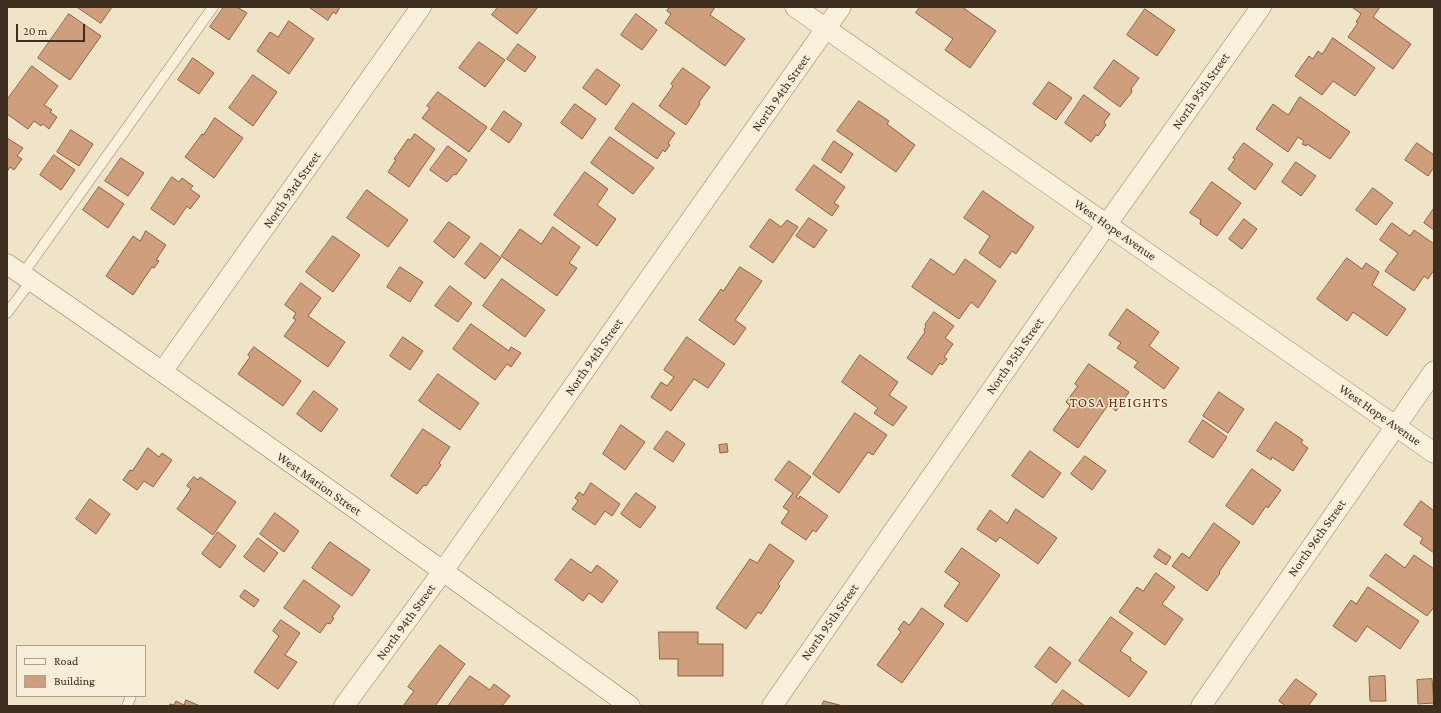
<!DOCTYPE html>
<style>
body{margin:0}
#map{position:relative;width:1441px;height:713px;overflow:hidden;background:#f0e4c8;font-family:"Crimson Pro",serif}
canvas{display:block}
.frame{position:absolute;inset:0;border:8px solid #3d2e20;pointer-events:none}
.legend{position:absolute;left:16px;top:645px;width:130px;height:52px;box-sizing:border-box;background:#f7eed8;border:1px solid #ada18e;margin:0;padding:5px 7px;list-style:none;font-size:12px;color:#3d2e20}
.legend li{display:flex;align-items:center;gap:8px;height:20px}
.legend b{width:20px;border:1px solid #ada18e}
.scale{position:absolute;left:16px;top:24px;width:69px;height:18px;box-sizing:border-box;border:2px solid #3d2e20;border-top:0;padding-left:5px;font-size:12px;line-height:14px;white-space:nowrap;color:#3d2e20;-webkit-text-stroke:3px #f7eed8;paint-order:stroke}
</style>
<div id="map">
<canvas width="1441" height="713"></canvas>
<div class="frame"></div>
<ul class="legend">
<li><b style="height:5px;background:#faf1dc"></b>Road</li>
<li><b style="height:11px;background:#cf9f7d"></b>Building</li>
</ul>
<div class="scale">20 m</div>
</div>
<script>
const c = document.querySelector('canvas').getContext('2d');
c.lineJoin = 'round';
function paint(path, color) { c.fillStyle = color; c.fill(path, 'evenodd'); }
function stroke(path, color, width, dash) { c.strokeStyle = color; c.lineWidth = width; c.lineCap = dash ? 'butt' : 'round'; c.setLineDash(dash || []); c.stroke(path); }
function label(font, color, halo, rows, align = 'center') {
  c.font = font + ' "Crimson Pro",serif'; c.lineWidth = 3; c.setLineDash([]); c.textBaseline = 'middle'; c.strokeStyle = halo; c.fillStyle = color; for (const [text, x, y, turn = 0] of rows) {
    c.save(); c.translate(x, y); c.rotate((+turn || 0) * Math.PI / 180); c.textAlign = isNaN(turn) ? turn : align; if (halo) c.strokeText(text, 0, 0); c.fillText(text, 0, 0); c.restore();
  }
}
const building = new Path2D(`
 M77,7H112L101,23Z
 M224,7H237L247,13L229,40L210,27Z
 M309,7H340L336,14L333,12L328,20Z
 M498,7H536L537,8L517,34L492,15Z
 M670,7H715L710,15L745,39L725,66L665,23L671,14L667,11Z
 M920,7H962L996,31L970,68L945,50L953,39L916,13Z
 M1352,7H1380L1373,17L1411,44L1393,69L1348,37L1358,23L1356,22L1361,14Z
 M1145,9L1175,30L1157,56L1127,35Z
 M69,14L101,36L70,80L38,58Z
 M636,14L657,30L642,50L621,35Z
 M289,21L314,39L289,74L257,51L270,32L278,37Z
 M1333,38L1375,68L1355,96L1333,81L1322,95L1295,76L1309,56L1313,59L1318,51L1322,54Z
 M479,42L505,60L485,87L459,68Z
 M518,44L536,57L525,72L507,59Z
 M193,58L214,73L199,94L178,80Z
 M1114,60L1139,78L1131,89L1132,92L1120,107L1094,88Z
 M32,66L58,86L44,105L52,110L50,112L57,117L49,129L43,124L41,126L34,121L28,129L7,114V100Z
 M683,68L710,87L699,102L700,104L686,125L659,106L673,86L671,84Z
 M597,69L620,85L606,105L583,88Z
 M253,75L277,92L253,126L229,108Z
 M1049,82L1072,98L1056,120L1033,104Z
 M438,92L487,127L469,152L422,118L430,108L427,106Z
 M1084,95L1110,114L1104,122L1106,125L1098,136L1096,135L1091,142L1065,123Z
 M1300,97L1350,132L1330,159L1307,144L1306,146L1302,144L1304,141L1298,137L1288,152L1256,129L1273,104L1288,115Z
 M859,101L889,121L887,124L915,145L896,172L837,131Z
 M633,103L675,133L668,143L670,145L665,152L663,150L657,159L615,129Z
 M575,104L596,119L582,139L561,123Z
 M504,111L522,124L509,143L491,130Z
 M215,118L243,138L214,178L185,157L202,134L203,135Z
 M71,130L93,144L79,166L57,152Z
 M415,134L435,149L409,187L388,172L396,160L394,159L408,139L410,140Z
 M610,137L654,168L633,194L591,163Z
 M7,138L23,148L17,156L22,159L14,170L10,167L7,172Z
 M834,141L853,154L841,173L822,160Z
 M1244,143L1273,164L1255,190L1228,169L1235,159L1233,158Z
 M1417,143L1434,155V167L1428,176L1405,160Z
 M448,146L467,160L456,175L454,174L447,182L430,170Z
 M54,155L75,170L61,190L40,175Z
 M121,158L144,173L128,196L105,181Z
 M1296,162L1316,176L1301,196L1282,182Z
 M814,165L845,187L834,203L839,206L832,216L796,190Z
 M585,172L608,189L597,205L616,219L597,246L554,215Z
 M172,177L179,182L182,178L193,186L190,189L200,196L190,209L187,206L174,225L151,209Z
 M1212,182L1241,203L1217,236L1200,224L1201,220L1190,213Z
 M99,187L124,204L108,228L83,210Z
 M1373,188L1393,203L1376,225L1356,210Z
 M367,190L408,220L388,247L347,218Z
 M983,191L1034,227L1016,254L1012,251L1000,268L979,253L990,236L964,218Z
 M1434,208V230L1424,223Z
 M809,218L827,230L814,248L796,236Z
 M770,219L781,227L787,220L798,227L773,263L750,247Z
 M1244,219L1257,229L1242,249L1229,239Z
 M449,222L470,237L454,258L434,242Z
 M1392,223L1410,236L1414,230L1434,244V270L1428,279L1424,276L1414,291L1385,271L1398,253L1380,240Z
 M553,227L580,247L569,263L577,268L557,296L501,256L520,229L541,244Z
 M146,231L166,245L156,260L159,261L154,268L152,267L133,295L106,276L133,236L140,241Z
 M333,236L360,255L333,292L306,272Z
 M481,243L501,258L485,279L465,264Z
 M1347,258L1362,269L1366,263L1379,272L1372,285L1406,309L1387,336L1353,312L1347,321L1317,299Z
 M931,259L954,275L965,259L996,281L978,308L971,302L959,319L912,287Z
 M400,267L423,282L410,302L387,287Z
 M740,267L762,281L735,320L746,328L734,345L699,320L721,289L723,291Z
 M502,279L545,310L525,337L483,306Z
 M301,283L321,298L308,316L345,342L328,367L284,336L296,320L293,318L296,313L285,305Z
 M450,286L472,303L458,322L435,306Z
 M1127,309L1159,332L1149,346L1179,368L1164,389L1134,367L1138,362L1117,348L1121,343L1109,335Z
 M934,312L954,326L945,338L953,344L944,357L947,359L942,365L940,363L932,375L907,358L925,332L924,330L926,326L925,325Z
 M471,324L509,351L511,347L521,353L511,367L507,364L495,380L453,349Z
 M403,337L423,351L410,370L390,356Z
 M687,337L725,364L708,388L694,379L671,411L651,397L661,382L667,386L674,377L664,370Z
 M254,347L301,381L283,406L238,374L250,357L248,355Z
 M860,355L898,382L889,395L907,407L893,426L874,413L878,408L842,382Z
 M1089,364L1129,392L1116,411L1108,405L1078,448L1053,430L1070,406L1066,402L1078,386L1075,384Z
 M438,374L479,403L460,430L419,401Z
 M314,391L338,409L321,432L297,414Z
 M1219,392L1244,409L1228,433L1203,416Z
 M855,413L887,435L873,455L868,452L839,493L813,474Z
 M1203,420L1227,437L1213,458L1189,442Z
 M1276,422L1303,440L1301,443L1308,448L1293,471L1272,457L1271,460L1257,451Z
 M621,425L645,442L625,470L603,454Z
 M423,429L450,447L439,463L441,465L426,486L424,485L417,494L391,476Z
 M667,431L685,444L673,462L654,449Z
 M727,444L728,452L720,453L719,445Z
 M148,448L159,457L162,453L172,460L153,487L144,481L137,490L123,480L130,470L132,471Z
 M1030,451L1061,473L1043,498L1012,476Z
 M1085,456L1106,471L1092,490L1071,474Z
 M789,461L811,477L796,497L799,499L800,496L828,516L816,532L813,530L806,540L781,523L789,511L783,507L793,493L775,480Z
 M1252,469L1281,490L1268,508L1266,506L1253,525L1226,506Z
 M194,477L198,480L200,477L236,502L213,535L177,509L191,489L187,486Z
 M591,483L620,504L612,516L605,511L595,525L572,509L578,501L575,498L579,492L583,495Z
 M636,493L656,507L640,528L621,514Z
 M90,499L110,514L96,534L76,519Z
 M1421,501L1434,511V553L1420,543L1423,538L1404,525Z
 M1016,509L1057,538L1038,564L1000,537L996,542L977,529L990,510L1007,523Z
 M275,513L299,531L284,552L260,534Z
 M1214,523L1240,542L1219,572L1220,573L1207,591L1172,566L1182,553L1189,558Z
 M218,532L236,546L220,568L202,554Z
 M258,538L278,553L264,572L244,557Z
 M330,542L370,570L352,596L312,568Z
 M770,544L794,561L778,584L780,586L761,614L758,612L746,629L716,608L750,559L757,563Z
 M962,548L1000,575L967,622L944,606L960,583L945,572Z
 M1159,549L1171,557L1166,565L1154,557Z
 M1386,554L1405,568L1414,555L1434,569V607L1427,616L1370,576Z
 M571,559L591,573L597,565L618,581L602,603L589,593L583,601L555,580Z
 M1156,573L1175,587L1162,604L1183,619L1165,645L1119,612L1137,587L1143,591Z
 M304,580L340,606L332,617L334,618L330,624L327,623L320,633L284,608Z
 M1368,587L1419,621L1400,649L1367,626L1356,642L1333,626L1351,600L1356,604Z
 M245,590L259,600L254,607L240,597Z
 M922,608L944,624L902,683L877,665L901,632L898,629L904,621L909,625Z
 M1111,617L1133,633L1120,651L1131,658L1130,660L1147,672L1129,697L1079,661Z
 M281,620L300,633L285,655L297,662L278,689L254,672L279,636L273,631Z
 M659,632H698V644H723V676H678V659H660Z
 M440,645L465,664L435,706H403L414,691L408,687Z
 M1050,647L1071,663L1056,683L1035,667Z
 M470,676L490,690L494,684L510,696L502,706H451L449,705Z
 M1385,676L1386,701H1370L1369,677Z
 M1296,679L1317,694L1308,706H1286L1279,701Z
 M1432,679L1434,703L1418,704L1417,680Z
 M1063,690L1085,706H1051Z
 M186,700L200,706H169L170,704L174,705L176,701L184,705Z
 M824,701L843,706H822Z`);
const service = new Path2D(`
 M22,275L213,7
 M7,313L31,281
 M127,706L131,696`);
const minor = new Path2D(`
 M795,7L1434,453
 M7,264C217,408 424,557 630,706
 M162,372L421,7
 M344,706L443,571L841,7
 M772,706L1107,224L1261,7
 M1201,706L1434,371`);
const streetNames = [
 ["North 95th Street",1201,91,-55],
 ["North 94th Street",781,93,-55],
 ["North 93rd Street",292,190,-55],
 ["West Hope Avenue",1115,230,35],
 ["North 95th Street",1015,356,-55],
 ["North 94th Street",594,357,-55],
 ["West Hope Avenue",1380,415,35],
 ["West Marion Street",319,484,35],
 ["North 96th Street",1317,538,-55],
 ["North 94th Street",406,622,-54],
 ["North 95th Street",830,622,-55]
];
const neighbourhoodNames = [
 ["TOSA HEIGHTS",1119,403]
];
paint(building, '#cf9f7d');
stroke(building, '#8d5f41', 1);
stroke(service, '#8d765c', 11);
stroke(minor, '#8d765c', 21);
stroke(service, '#faf1dc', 10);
stroke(minor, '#faf1dc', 20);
label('13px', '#3d2e20', '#f7eed8', streetNames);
c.letterSpacing = '1px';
label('14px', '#6b2e1e', '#f7eed8', neighbourhoodNames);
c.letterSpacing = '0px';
</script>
